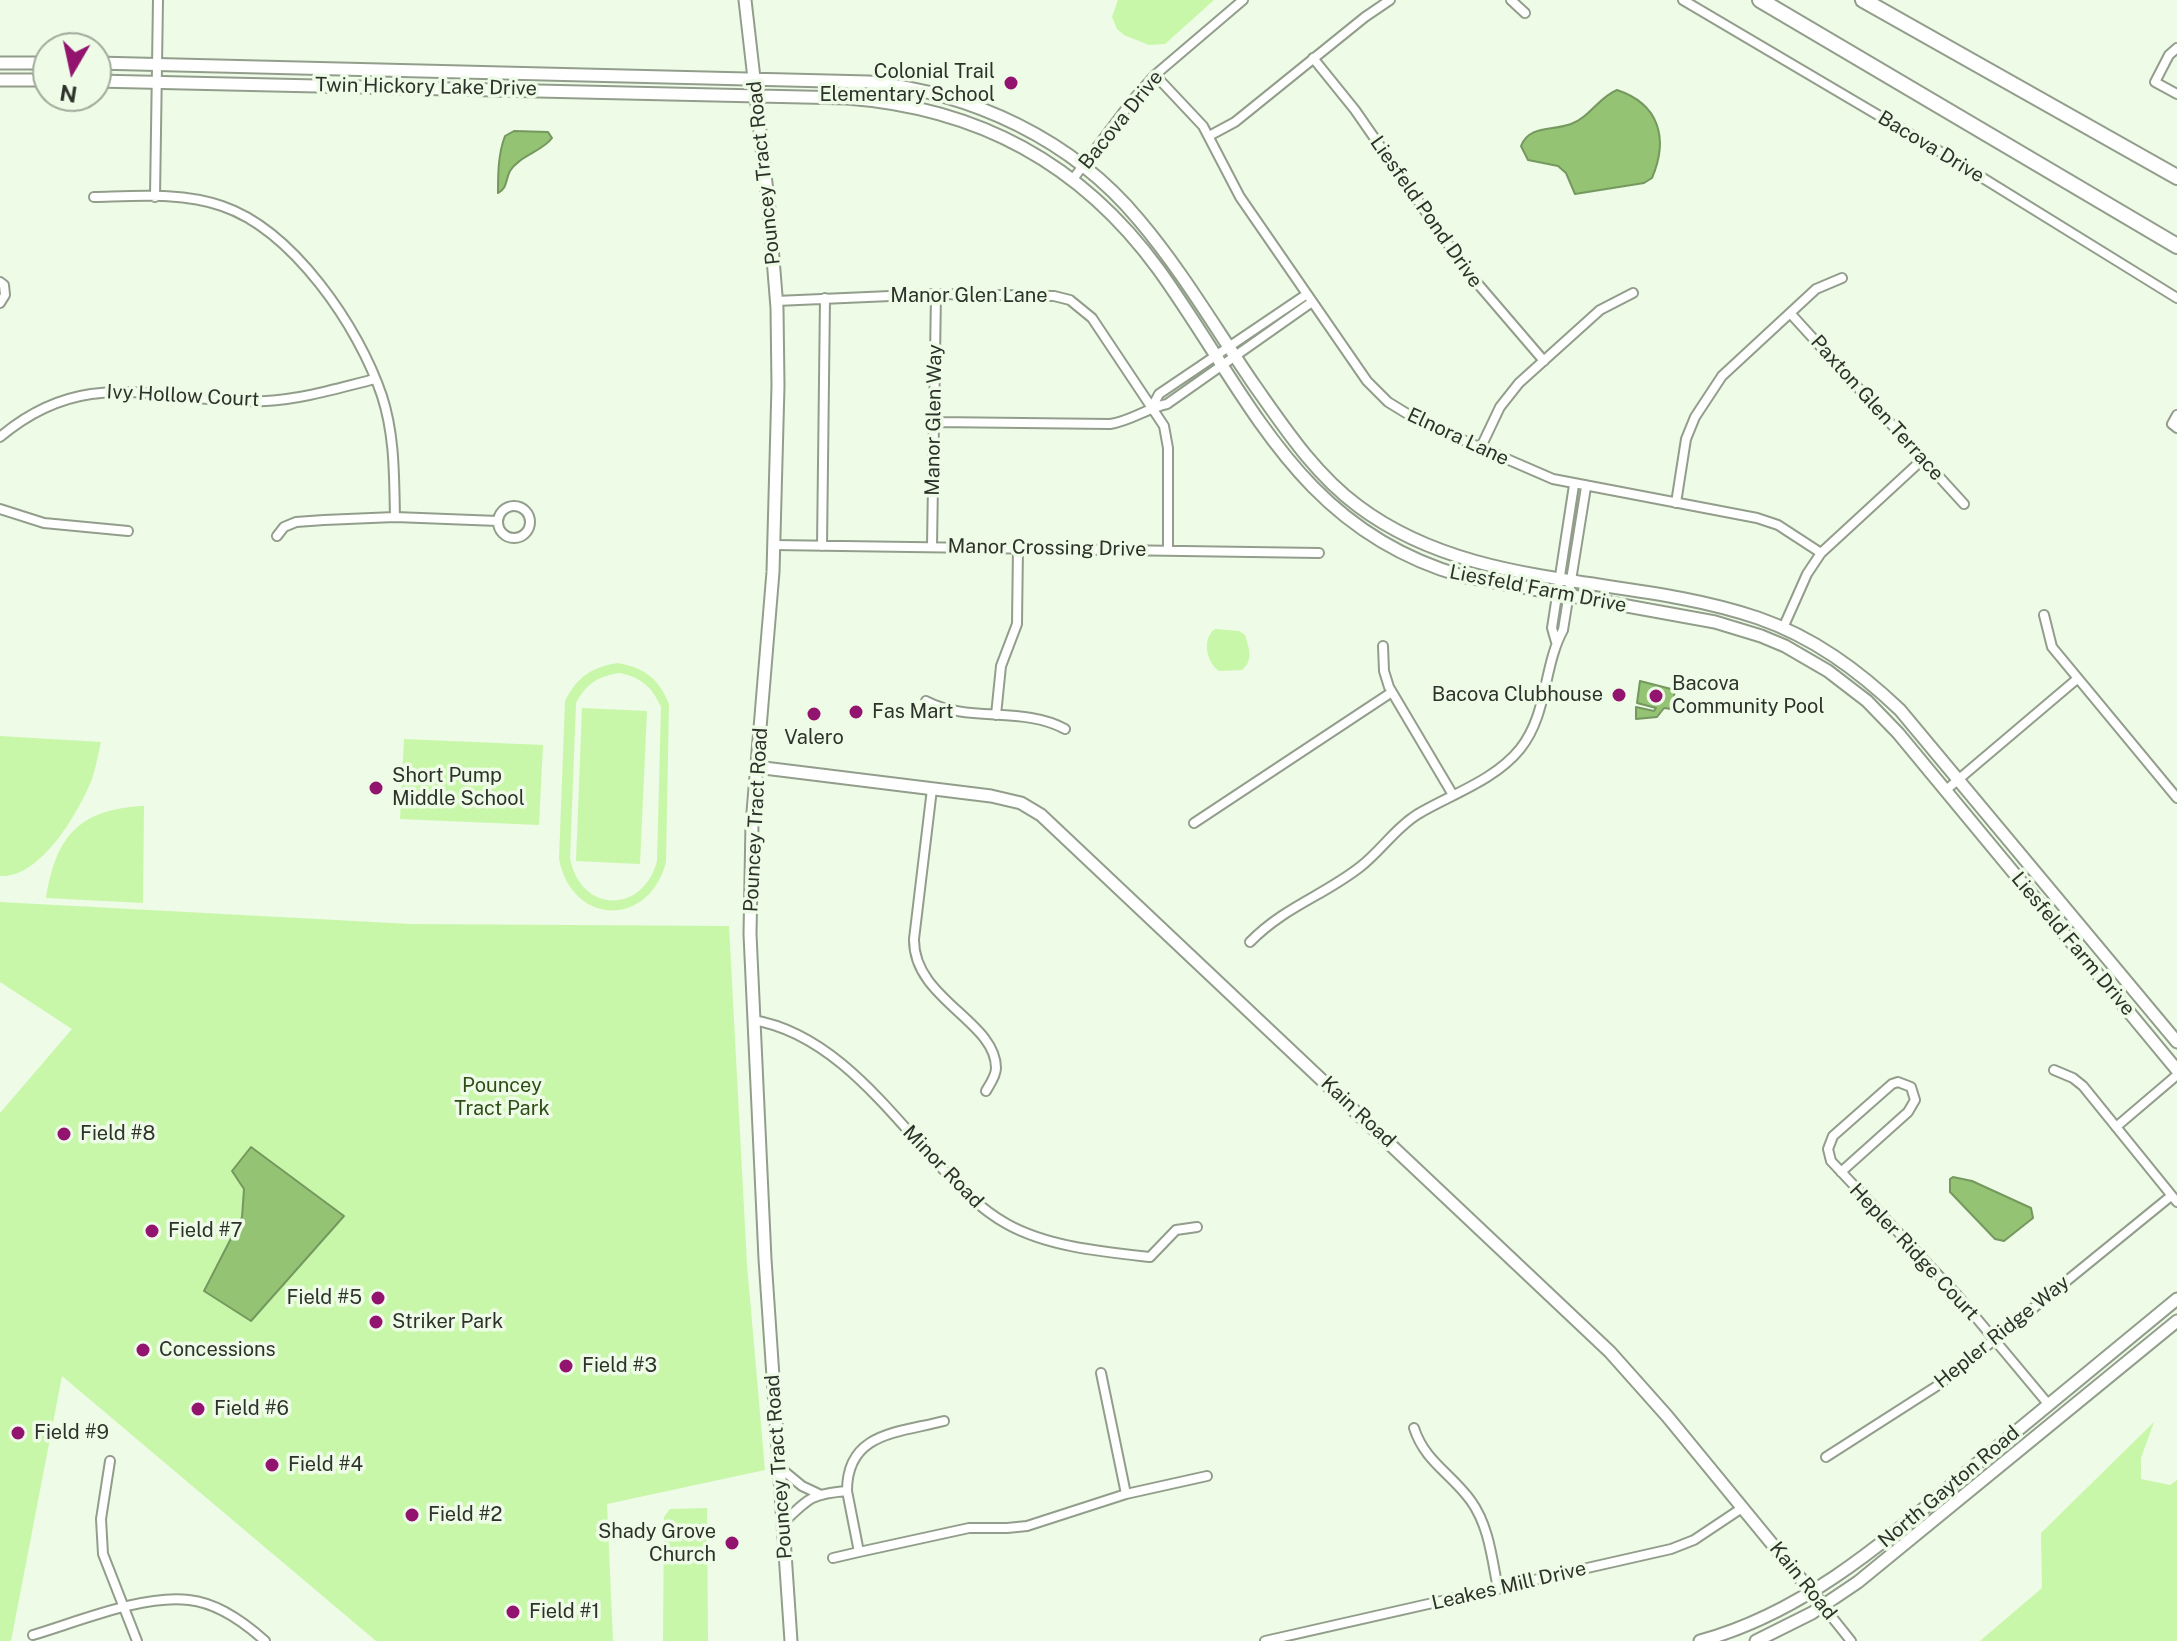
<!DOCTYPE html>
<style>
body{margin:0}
#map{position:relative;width:2177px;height:1641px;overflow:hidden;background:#eefbe7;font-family:"Public Sans",sans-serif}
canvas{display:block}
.north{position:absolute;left:32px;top:32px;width:80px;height:80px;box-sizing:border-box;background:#eefbe7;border:2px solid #a1ab9b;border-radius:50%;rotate:189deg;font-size:22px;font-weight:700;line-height:32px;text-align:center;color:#2d322a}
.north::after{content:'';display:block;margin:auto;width:28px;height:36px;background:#93146e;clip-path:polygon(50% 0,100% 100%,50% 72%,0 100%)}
</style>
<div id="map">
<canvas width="2177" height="1641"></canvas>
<div class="north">N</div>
</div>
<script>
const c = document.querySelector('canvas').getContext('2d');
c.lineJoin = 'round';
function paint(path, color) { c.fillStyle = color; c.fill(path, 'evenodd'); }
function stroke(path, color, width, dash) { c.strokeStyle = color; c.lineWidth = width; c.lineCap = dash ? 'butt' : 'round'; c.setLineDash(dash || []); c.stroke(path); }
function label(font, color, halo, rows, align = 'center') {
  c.font = font + ' "Public Sans",sans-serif'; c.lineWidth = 7; c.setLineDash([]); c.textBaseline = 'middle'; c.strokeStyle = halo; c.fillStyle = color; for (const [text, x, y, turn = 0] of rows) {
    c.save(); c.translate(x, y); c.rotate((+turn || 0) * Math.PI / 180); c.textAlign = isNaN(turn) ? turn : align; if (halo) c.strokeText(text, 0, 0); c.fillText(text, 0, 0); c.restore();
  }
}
const green = new Path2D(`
 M1118,0H1214L1165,44L1149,45L1124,35L1117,29L1112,17Z
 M1215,629L1239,631L1245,635C1249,649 1254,660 1242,670L1219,671C1207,663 1201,639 1215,629Z
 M618,663C645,668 659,679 669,704L666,862C649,928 572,926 559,859L565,701C577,677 592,667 618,663ZM620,673C642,678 652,687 661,707L657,861C643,915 580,913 570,858L576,703C586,684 598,676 620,673Z
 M582,708L647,711L640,864L576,861Z
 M0,736L101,742C98,754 96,767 92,779C79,812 40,879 0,876Z
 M404,739L543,745L539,825L400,819Z
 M144,806L143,903L46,898C56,836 79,809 144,806Z
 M0,902L410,924L729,926L747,1265L765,1470L607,1504L613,1641H376L62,1376L11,1641H0V1113L72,1029L0,982Z
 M2154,1422L2141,1458V1479L2170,1485L2177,1480V1641H1980L2042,1588L2041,1533Z
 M707,1508L708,1641H663L664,1517L670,1509Z`);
const water = new Path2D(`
 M1617,90C1659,104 1669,138 1652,178L1644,183L1575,194L1566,173L1558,166L1528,160L1521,146C1529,125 1552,131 1571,124C1590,117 1599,97 1617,90Z
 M514,131L548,132L552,138C543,151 519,156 510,171C505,180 508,188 498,193C498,175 498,154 505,136Z
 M1640,681L1675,690L1672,709L1664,708L1657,717L1636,719V707L1654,711L1656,708L1637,703Z
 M251,1147L344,1216L251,1321L204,1291L242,1217L244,1189L232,1171Z
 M1953,1177L1972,1181L2031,1208L2033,1218L2004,1241L1995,1239L1950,1192V1179Z`);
const street = new Path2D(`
 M1511,0L1525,13
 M1683,0L1944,154L2177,298
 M2177,48L2169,55L2155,82L2177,94
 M1313,58L1355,110L1466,270L1544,361
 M1155,75L1203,126L1240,197L1367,381L1388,402L1419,421L1553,479L1757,518L1778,525L1821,553
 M1209,136L1235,122L1365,17L1390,0
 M1073,179L1131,102L1155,75L1243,0
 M94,197C136,196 182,192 222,206C293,230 359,327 382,396C395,436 394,477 395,517
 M155,197L158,0
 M0,282L4,285L5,295L0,303
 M776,301L936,294L1054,296L1070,300L1092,318L1164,426L1168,448V550
 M1790,313L1964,504
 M1152,407L1159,394L1307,294
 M2177,415L2172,424L2177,428
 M935,422L1110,424C1131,421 1147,408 1167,404L1312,302
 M0,437C90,361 164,405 266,401C303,399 338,388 375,379
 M1480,449L1500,407L1519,383L1600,310L1633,293
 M1676,503L1686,439L1695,417L1722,376L1816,289L1842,278
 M498 522a16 16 0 1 1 32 0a16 16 0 1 1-32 0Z
 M0,509L44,523L128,531
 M277,536L284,527L296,522L324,520L395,517L498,521
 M774,545L1319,553
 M822,546L825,298
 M932,546L936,294
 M2044,615L2052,647L2177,798
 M1783,628L1807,574L1821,553L1923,459
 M1556,642L1552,628L1574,485
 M1383,646L1384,671L1389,687L1453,795
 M926,701C968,723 1023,706 1065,729
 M996,715L1001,666L1017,624L1018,547
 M932,789L914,939C913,999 996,1021 996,1068C996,1076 990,1084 986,1091
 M1946,790L2077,679
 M1194,823L1392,692
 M1250,942C1284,907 1323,896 1360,867C1381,851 1395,828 1418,814C1452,794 1495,780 1520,749C1548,714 1543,667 1563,630L1586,487
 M753,1020C832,1033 887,1109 938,1164C959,1187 980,1209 1007,1224C1048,1247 1104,1252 1150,1257L1176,1230L1197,1227
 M2054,1070L2073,1078L2083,1086L2177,1202
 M2116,1127L2177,1075
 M1841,1172L1908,1112L1915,1100L1911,1087L1898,1082L1892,1084L1833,1136L1828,1149L1831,1161L1958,1296L2049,1405
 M1414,1428C1425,1462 1451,1473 1471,1501C1489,1526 1492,1559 1498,1589
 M1826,1457L1940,1384L2171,1196
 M110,1461L101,1519L103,1554L137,1641
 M779,1467L802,1486L819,1494
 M847,1491C847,1432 898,1433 944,1421
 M1126,1494L1207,1476
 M783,1523C809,1498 811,1494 847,1491L859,1552L969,1528H1007L1027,1526L1126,1494L1101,1373
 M833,1558L859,1552
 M1823,1606L1851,1641
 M33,1635C77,1622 144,1594 189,1600C218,1603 244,1622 265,1641
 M1265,1641L1671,1549L1694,1540L1742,1508`);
const secondary = new Path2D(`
 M745,0L769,209L777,308L778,386L773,572L752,824L750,934L765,1259L791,1641
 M0,63H48
 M96,63L869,82C972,93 1072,139 1139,220C1183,272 1217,331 1255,386C1286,430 1315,474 1358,506C1474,593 1626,573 1758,618C1813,637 1858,670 1900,710L2177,1042
 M0,80H48
 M96,81L847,98C978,108 1081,163 1159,270C1250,397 1298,529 1462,576L1715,622L1761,636L1785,646L1828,671L1867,701L1898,733L2177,1070
 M756,767L991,796L1021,803L1041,815L1610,1352L1667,1416L1823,1606
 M1700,1641C1810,1611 1893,1534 1979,1462C2045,1407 2111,1353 2177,1299
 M1756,1641L1812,1613L1858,1582L2177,1321`);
const highway = new Path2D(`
 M1760,0L2177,246
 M1863,0L2177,177`);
const markers = [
 [1011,83,8,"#93146e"],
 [1619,695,8,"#93146e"],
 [1656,696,8,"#93146e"],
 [856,712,8,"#93146e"],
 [814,714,8,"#93146e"],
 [376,788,8,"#93146e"],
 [64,1134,8,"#93146e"],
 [152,1231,8,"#93146e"],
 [378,1298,8,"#93146e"],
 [376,1322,8,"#93146e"],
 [143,1350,8,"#93146e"],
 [566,1366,8,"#93146e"],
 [198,1409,8,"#93146e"],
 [18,1433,8,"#93146e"],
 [272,1465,8,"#93146e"],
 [412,1515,8,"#93146e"],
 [732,1543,8,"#93146e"],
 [513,1612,8,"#93146e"]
];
const poiNames = [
 ["Colonial Trail",995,72,"right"],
 ["Elementary School",995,95,"right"],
 ["Bacova",1672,684],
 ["Community Pool",1672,707],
 ["Bacova Clubhouse",1603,695,"right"],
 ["Fas Mart",872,712],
 ["Valero",814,738,"center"],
 ["Short Pump",392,776],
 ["Middle School",392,799],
 ["Field #8",80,1134],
 ["Field #7",168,1231],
 ["Field #5",362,1298,"right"],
 ["Striker Park",392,1322],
 ["Concessions",159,1350],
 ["Field #3",582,1366],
 ["Field #6",214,1409],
 ["Field #9",34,1433],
 ["Field #4",288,1465],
 ["Field #2",428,1515],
 ["Shady Grove",716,1532,"right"],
 ["Church",716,1555,"right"],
 ["Field #1",529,1612]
];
const streetNames = [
 ["Twin Hickory Lake Drive",426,87,1],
 ["Bacova Drive",1121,120,-51],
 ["Bacova Drive",1931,147,31],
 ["Pouncey Tract Road",764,173,-96],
 ["Liesfeld Pond Drive",1426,212,55],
 ["Manor Glen Lane",969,296],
 ["Ivy Hollow Court",183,396,3],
 ["Paxton Glen Terrace",1877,408,48],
 ["Manor Glen Way",934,420,-89],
 ["Elnora Lane",1458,437,25],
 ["Manor Crossing Drive",1047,548,1],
 ["Liesfeld Farm Drive",1538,589,11],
 ["Pouncey Tract Road",756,820,-87],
 ["Liesfeld Farm Drive",2073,944,50],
 ["Kain Road",1358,1112,43],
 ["Minor Road",943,1167,46],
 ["Hepler Ridge Court",1914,1252,47],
 ["Hepler Ridge Way",2002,1332,-39],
 ["Pouncey Tract Road",779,1467,-94],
 ["North Gayton Road",1949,1487,-40],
 ["Kain Road",1803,1581,51],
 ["Leakes Mill Drive",1509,1586,-13]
];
const parkNames = [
 ["Pouncey",502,1086],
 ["Tract Park",502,1109]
];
paint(green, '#c8f7a9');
paint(water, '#94c374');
stroke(water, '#75985e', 2);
stroke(street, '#929e8b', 12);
stroke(secondary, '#929e8b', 15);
stroke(highway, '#929e8b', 18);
stroke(street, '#fff', 8);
stroke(secondary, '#fff', 11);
stroke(highway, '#fff', 14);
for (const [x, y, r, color] of markers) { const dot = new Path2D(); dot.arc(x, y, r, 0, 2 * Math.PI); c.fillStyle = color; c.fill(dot); stroke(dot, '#eefbe7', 3); }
label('20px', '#2d322a', '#eefbe7', poiNames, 'left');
label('20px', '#2d322a', '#eefbe7', streetNames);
label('20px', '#2f4d17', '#eefbe7', parkNames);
</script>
